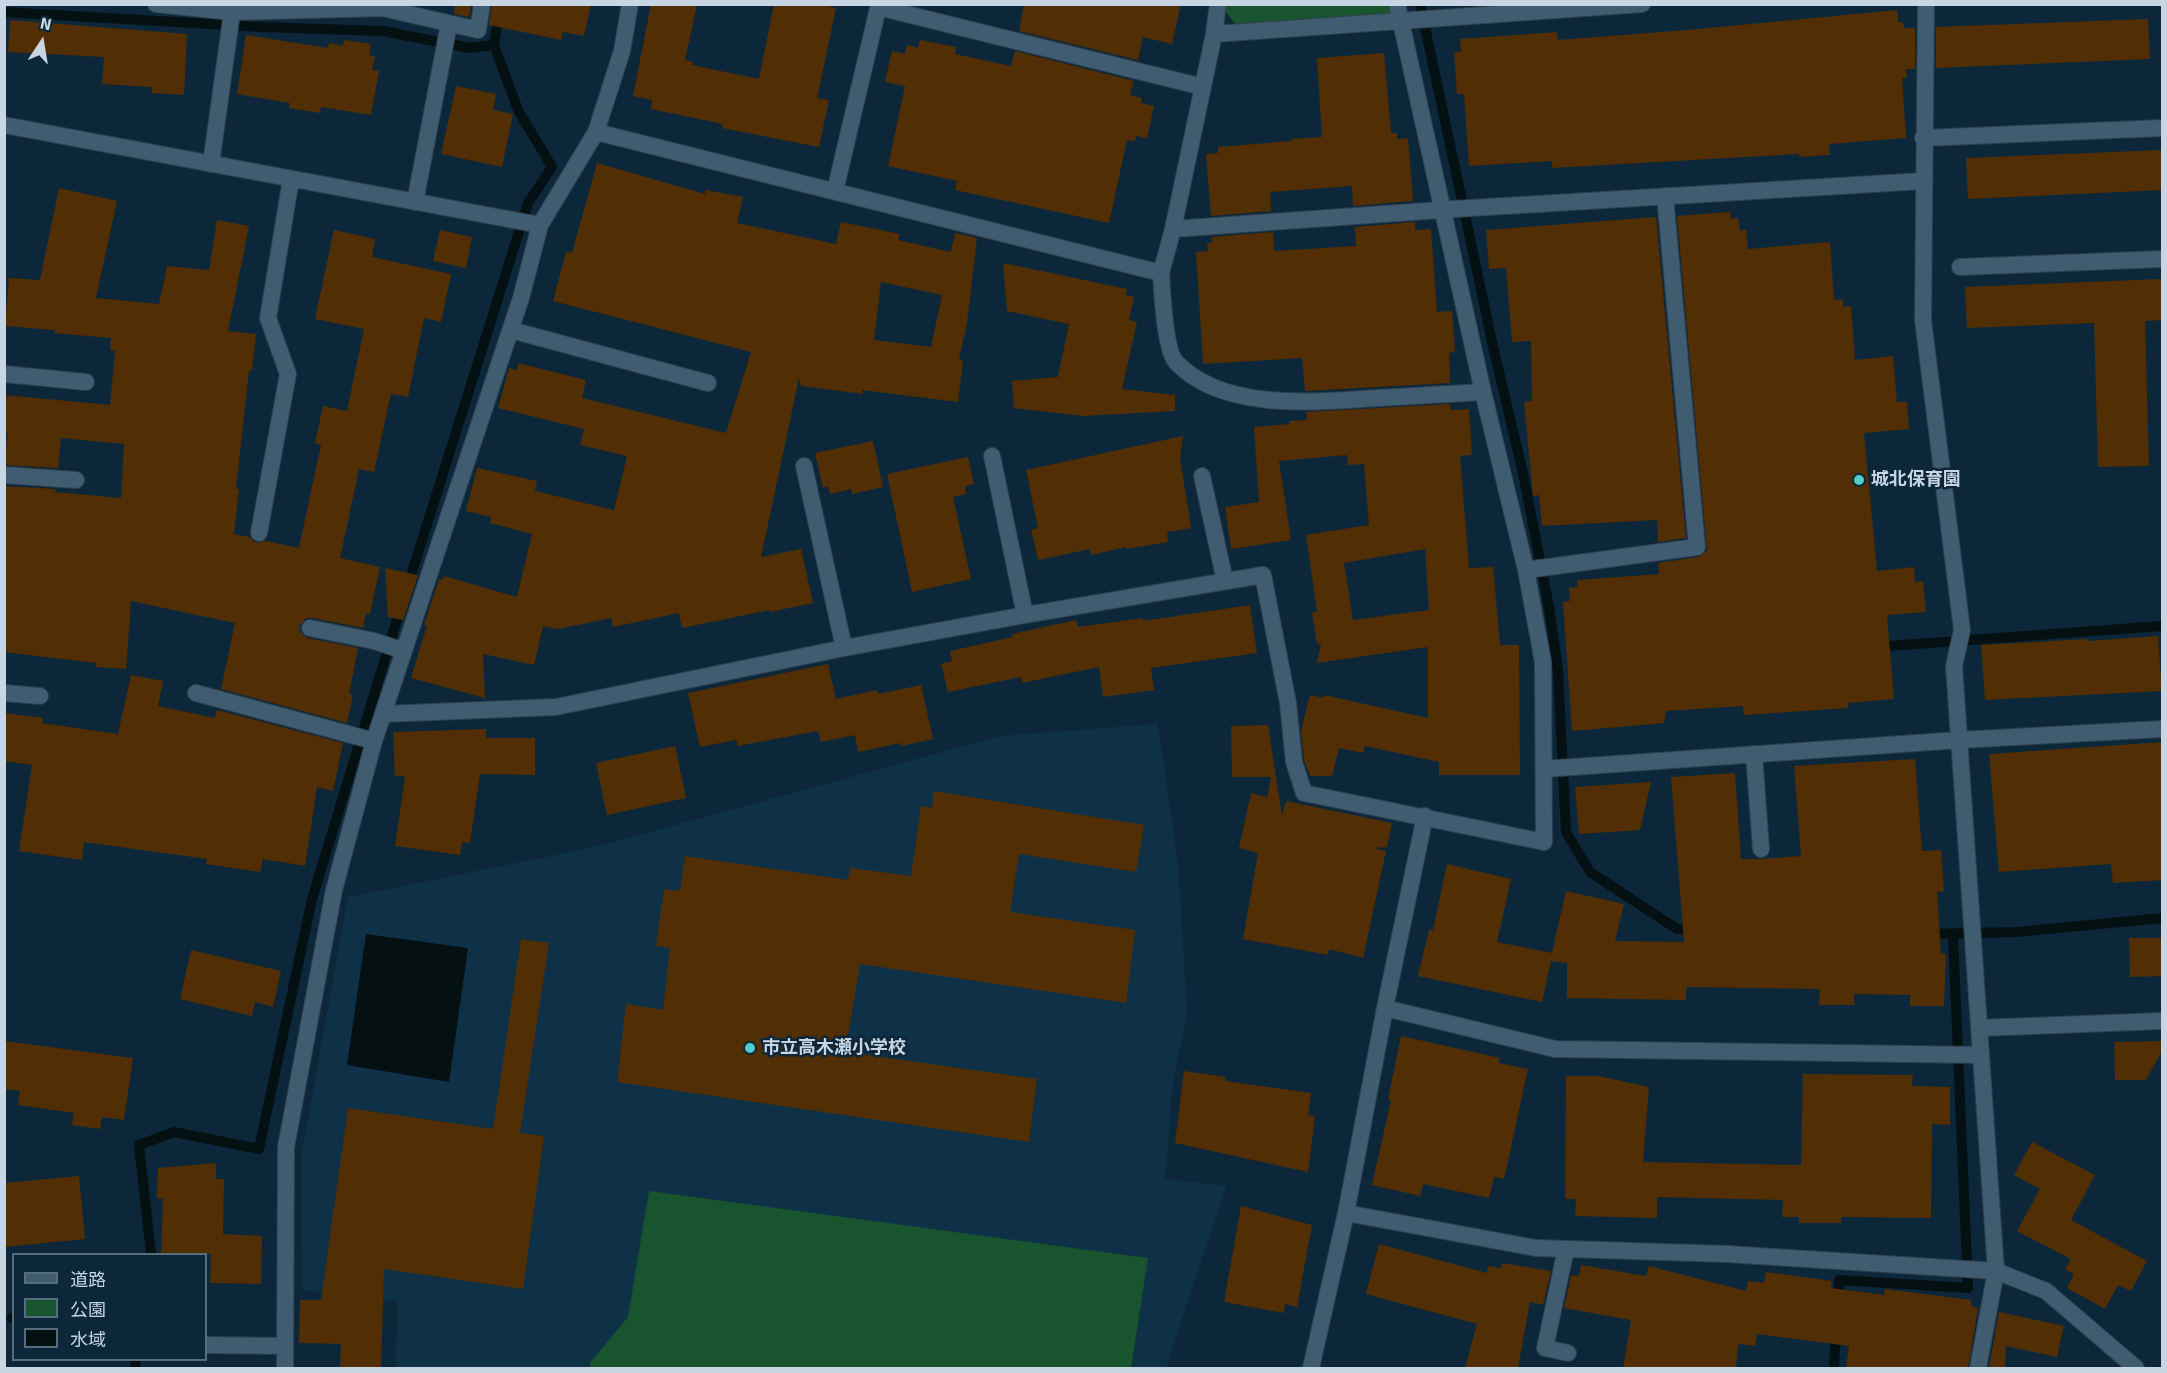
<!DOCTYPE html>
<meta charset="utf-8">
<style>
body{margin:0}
#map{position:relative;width:2167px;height:1373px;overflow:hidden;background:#0d273a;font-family:Signika,"Noto Sans JP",sans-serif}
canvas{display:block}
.frame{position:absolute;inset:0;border:6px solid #c7d6e2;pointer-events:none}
.legend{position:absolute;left:12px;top:1253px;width:195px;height:108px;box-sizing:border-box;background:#0d273a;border:2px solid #576d7d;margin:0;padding:8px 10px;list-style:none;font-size:18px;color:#c7d6e2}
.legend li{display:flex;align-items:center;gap:12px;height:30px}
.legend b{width:30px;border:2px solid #576d7d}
.north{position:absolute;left:12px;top:12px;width:60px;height:60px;-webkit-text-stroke:4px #0d273a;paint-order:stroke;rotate:12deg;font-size:16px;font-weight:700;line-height:24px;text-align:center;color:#c7d6e2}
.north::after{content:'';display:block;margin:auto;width:21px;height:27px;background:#c7d6e2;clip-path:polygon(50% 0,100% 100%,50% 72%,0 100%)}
</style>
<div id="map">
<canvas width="2167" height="1373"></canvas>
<div class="frame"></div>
<ul class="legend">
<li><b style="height:8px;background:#405c70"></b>道路</li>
<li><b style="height:16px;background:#18552e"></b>公園</li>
<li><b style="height:16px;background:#051013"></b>水域</li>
</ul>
<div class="north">N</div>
</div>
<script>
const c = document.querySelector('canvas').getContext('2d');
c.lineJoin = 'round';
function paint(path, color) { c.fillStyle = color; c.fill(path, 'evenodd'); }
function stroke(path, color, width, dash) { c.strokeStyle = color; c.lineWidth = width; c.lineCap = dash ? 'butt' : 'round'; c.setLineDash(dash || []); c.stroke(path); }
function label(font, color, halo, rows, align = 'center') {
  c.font = font + ' Signika,"Noto Sans JP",sans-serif'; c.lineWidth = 5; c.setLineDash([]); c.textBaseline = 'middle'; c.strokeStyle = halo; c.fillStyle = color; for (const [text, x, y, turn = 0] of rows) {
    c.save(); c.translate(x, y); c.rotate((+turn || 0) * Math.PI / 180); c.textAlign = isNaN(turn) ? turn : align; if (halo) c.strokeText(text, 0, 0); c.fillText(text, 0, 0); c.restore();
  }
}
const built = new Path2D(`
 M1158,724L1178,862L1187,1015L1173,1081L1165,1179L1226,1186L1166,1368H396L397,1301L302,1290L301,1159L348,897L596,847L1001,736Z`);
const green = new Path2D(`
 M1226,4H1392L1394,13L1236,25L1225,11Z
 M649,1191L1148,1258L1131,1368H590V1363L628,1317Z`);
const water = new Path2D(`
 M366,934L468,948L449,1082L347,1065Z`);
const stream = new Path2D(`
 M1420,4L1494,351L1523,473L1549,607L1558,670L1566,832L1590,872L1677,929H1696
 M4,12L261,27L383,31L470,48L494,45
 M408,585L528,203L552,167L518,110L494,45L499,14
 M1875,647L2162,626
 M1927,934L2017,932L2162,918
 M151,1254L139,1145L174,1132L259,1149L312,899L401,606
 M1838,1301L1839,1280L1968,1288L1953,935
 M12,1318H14
 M135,1368L136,1360
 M1834,1368L1836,1332`);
const building = new Path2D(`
 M455,4H471L469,17L454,14Z
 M492,4H591L584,36L563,32L561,40L489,25Z
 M651,4H697L685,60L693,62L692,65L759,79L774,4H819L836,8L817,98L829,100L819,147L722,128L723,124L651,109L652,100L633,96Z
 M1024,4H1181L1172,44L1143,37L1138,60L1019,31Z
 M1897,10L1898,22H1903L1904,28H1915V69H1906L1907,77L1902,78L1906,138L1829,144L1830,155L1799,157V154L1552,168V161L1469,166L1464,94H1457L1454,52H1461L1460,39L1557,32L1558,40L1688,30Z
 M2148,19L2150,59L1936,68V27Z
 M10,20L187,34L184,95L152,93V87L102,84L104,57L8,52Z
 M246,35L328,48L329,43L343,46L344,40L371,44L369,55L375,56L372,70L379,71L371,115L321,107L320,113L289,108L290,103L237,94Z
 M920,40L956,47L955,54L1011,66L1015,51L1134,81L1130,95L1142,98L1141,103L1154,106L1147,138L1136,136L1135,141L1127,140L1109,223L955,190L957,181L888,166L905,86L885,82L892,51L905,54L907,45L918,48Z
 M1384,53L1391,133H1397V139L1408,138L1413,201L1353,206L1352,186L1270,192L1271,211L1211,216L1206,154L1218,153V147L1292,141V139L1322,137L1317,58Z
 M456,86L496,94L493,110L513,114L502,167L441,154Z
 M2162,150L2163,190L1968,199L1966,158Z
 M597,163L705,194L706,190L743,197L737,223L836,244L841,222L900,234L898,240L951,252L955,233L977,238L967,323L959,359L963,360L958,402L862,390L863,394L801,386L799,378L761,557L801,549L813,603L770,612V610L682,628L679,613L613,627L611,618L558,629L543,626L534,665L483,654L485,698L411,678L427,626L424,625L439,579L443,580L444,576L517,597L532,534L490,523L491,517L466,511L477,468L537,481L535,491L614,510L627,456L580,445L584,429L498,408L509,368L517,370L518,363L586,380L582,398L726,433L751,352L553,301L566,252L572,253ZM881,282L942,295L931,347L874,340Z
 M59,188L117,201L96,298L159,304L167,266L209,270L217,220L249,226L228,331L256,334L252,371L249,370L236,489H239L234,534L249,537L257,543L266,541L299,548L321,445L315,443L323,406L347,411L364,329L315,319L334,230L375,239L372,257L451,274L441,322L424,318L408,397L391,394L374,472L359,469L340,558L380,567L370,614L366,613L363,628L312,618H306L300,625V632L307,638L358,648L349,694L353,695L347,723L221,689L235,623L131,601L126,669L96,667V663L4,652V486L56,489L55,492L121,498L124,444L61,438L58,468L4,465L8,433H4V395L110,405L115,351L110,350L111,338L54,333L55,330L5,326L9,278L40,280Z
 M1730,212L1731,219L1738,218L1740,230H1746L1748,249L1830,242L1834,300L1843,299V307L1851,306L1855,360L1893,356L1897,402H1907L1909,429L1864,433L1877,571L1914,567L1915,582L1923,581L1926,612L1887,615L1894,699L1848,703V708L1744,715L1743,706L1666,711L1664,723L1572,731L1563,602L1570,601L1569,588L1577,587V580L1659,574L1658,563L1698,557L1707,551L1677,216Z
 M1656,217L1686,538L1658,542L1657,520L1542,526L1539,495L1533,496L1524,402L1532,401L1531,341L1512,342L1506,268L1489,269L1486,230Z
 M1415,222V230L1431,229L1437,312L1452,311L1455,352L1449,353L1450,383L1305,391L1302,358L1203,364L1196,252L1208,251L1207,243H1212V237L1273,232L1274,251L1356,246L1355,227Z
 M440,230L472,237L466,268L433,261Z
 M1003,263L1127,289L1126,295L1134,297L1129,320L1137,322L1122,389L1175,395V411L1083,416L1014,408L1012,381L1058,377L1069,324L1007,311Z
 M2161,279L2163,320L2145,321L2149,466L2098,467L2094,323L1967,328L1965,287Z
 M1450,404V410L1469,409L1472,455L1460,456L1469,568L1493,567L1500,645H1519L1520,775H1439V762L1365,746L1363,753L1339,748L1332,776H1310L1304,760L1301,731L1310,695L1324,698V695L1428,718V647L1317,663L1321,643L1317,644L1312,613L1317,612L1306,535L1369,525L1364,464L1348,465L1347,455L1279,461L1291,540L1231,549L1225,507L1259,502L1254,427L1289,424V421L1307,420L1306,412ZM1425,549L1429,610L1353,620L1344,563Z
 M1183,436L1180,458L1191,528L1167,532L1168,542L1126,549V547L1091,555L1090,549L1038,560L1031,530L1038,528L1026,470Z
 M873,441L883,487L852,494L851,489L830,494L828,486L823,488L815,453Z
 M968,457L974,484L965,486L966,494L953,497L971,579L912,592L887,474Z
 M385,568L418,575L403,620L388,617Z
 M1250,605L1257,653L1151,668L1154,690L1103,697L1099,667L1022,683L1021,677L948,692L941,664L952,661L950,651L1013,637L1012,634L1076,620L1078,627L1143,618V621Z
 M2158,636L2162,691L1985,700L1981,645L2088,639V641Z
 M828,664L836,699L877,690L878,694L921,685L933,739L901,746V743L858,752L855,735L821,742L818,731L738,746L736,740L700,747L688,693Z
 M131,675L163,681L158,706L215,718L217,710L343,743L333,791L317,787L305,866L263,859L260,872L206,864L207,859L84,842L82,860L19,851L32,765L4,761V713L43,718L42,723L118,734Z
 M1268,725L1282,816L1286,801L1392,823L1387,847L1374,848L1386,851L1363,958L1329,949L1328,955L1243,939L1258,853L1239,848L1251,793L1267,797L1271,777H1232L1231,726Z
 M486,729V738H535V775L480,774L470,843L462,842L460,855L395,846L405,776H395L393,732Z
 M2163,742V880L2113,883L2111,864L1999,872L1989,754Z
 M675,746L686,798L607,815L596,763Z
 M1915,759L1922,851L1941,850L1944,891L1937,892L1941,954H1946L1944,1006H1910V995L1854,994V1005H1819L1820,989L1686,987V1000L1567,998V963L1551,961L1542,1002L1418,976L1429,930H1433L1447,864L1511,879L1497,942L1552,953L1566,891L1624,904L1615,941L1684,942L1671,777L1735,773L1741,859H1761L1801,856L1794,766Z
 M1651,782L1640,830L1579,834L1575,787Z
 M934,791L1144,825L1136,872L1019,854L1010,912L1135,930L1126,1003L860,964L845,1052L1037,1079L1029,1142L617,1082L626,1004L663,1010L670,948L656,946L664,889L680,891L685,856L848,880L850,868L911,876L921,806L932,808Z
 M2129,938H2163V976L2130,977Z
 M521,939L549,943L520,1133L544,1136L523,1289L384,1269L381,1368H340L341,1344L299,1343L300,1300H321L348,1108L493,1129Z
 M191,950L281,971L273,1007L255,1002L252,1016L180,999Z
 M1401,1036L1500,1058L1499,1063L1528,1069L1504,1179L1494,1177L1489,1198L1423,1184L1420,1196L1372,1185L1391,1100L1388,1099Z
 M4,1041L133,1058L124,1120L102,1117L100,1129L72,1125L74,1113L18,1105L20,1091L4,1089Z
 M2163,1041V1049L2146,1080H2115L2114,1042Z
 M1184,1071L1225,1077V1081L1311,1093L1308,1115L1315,1116L1308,1172L1175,1143Z
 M1803,1074L1913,1075L1912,1086L1950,1087V1125L1932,1124L1931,1218L1841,1217V1223H1799V1217H1782L1783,1200L1657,1197V1218L1575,1216L1576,1199H1565L1566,1076H1598L1649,1087L1643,1162L1801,1165Z
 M2032,1142L2095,1175L2071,1220L2147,1261L2131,1291L2118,1285L2105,1309L2067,1288L2074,1274L2065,1269L2071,1259L2017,1231L2040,1189L2014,1175Z
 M216,1163V1179H224L223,1234L262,1236L261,1284L210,1283L211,1254H161L163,1199L157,1198L158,1168Z
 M79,1176L85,1239L4,1247V1183Z
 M1241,1206L1312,1225L1297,1307L1285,1304L1284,1313L1224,1302Z
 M1379,1244L1487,1273L1488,1266L1501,1268L1502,1263L1551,1271L1543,1305L1530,1302L1518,1368H1465L1477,1324L1366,1294Z
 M1581,1265L1646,1276L1649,1266L1746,1291L1748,1281L1764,1283L1766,1272L1832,1281L1831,1288L1884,1295L1885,1289L1971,1300V1306L1978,1308L1968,1368H1846L1849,1346L1757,1334L1755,1346L1738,1344L1736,1368H1623L1631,1320L1564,1308L1571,1275L1579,1276Z
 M1999,1312L2064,1326L2057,1357L2006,1346L2005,1368H1989Z`);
const minor = new Path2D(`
 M156,4L232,12L383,8L478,30L482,4
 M1926,4L1923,320L1962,630L1954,666L1996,1271L1978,1368
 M878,7L1203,87
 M1214,34L1218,4
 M4,125L540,225L596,132L1161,273L1173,229L1214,34L1642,4
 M596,132L622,51L630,4
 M1923,138L2162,128
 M211,164L232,12
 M835,191L879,4
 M415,202L449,24
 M1173,229L1454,209L1923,181
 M1960,267L2162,259
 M1161,273C1162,291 1165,350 1176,362C1223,412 1316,402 1378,398C1413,396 1448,394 1483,392
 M511,330L708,383
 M4,374L86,382
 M992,456L1025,615
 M804,466L844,648
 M4,475L76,480
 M1202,476L1225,581
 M259,533L288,374L268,318L291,179
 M1526,570L1697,547L1665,196
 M310,628L374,641L404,651
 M4,693L40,696
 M196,693L374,741
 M384,714L556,707L844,648L1025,615L1263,575L1288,703L1294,762L1304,793L1544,842L1543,662L1526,570L1483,392L1397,4
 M1754,754L1761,849
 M1544,769L1959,740L2162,729
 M1385,1008L1555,1049L1981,1055
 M1979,1028L2162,1021
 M1346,1213L1536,1248L1727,1254L1996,1271L2046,1291L2136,1368
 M1566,1249L1545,1348L1568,1353
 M206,1345L285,1346
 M285,1368L286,1147L334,890L374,741L521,298L540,225
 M1311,1368L1346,1213L1385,1008L1425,816`);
const markers = [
 [1859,480,6,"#53cdc9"],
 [750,1048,6,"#53cdc9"]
];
const poiNames = [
 ["城北保育園",1871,480],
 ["市立高木瀬小学校",762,1048]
];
paint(built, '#0f3148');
paint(green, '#18552e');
paint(water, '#051013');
stroke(stream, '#051013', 10);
paint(building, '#512e03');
stroke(minor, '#30404f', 18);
stroke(minor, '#405c70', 16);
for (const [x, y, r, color] of markers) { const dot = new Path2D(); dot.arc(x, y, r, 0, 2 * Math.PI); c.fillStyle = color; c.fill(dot); stroke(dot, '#0d273a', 2); }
label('bold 18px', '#c7d6e2', '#0d273a', poiNames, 'left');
</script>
